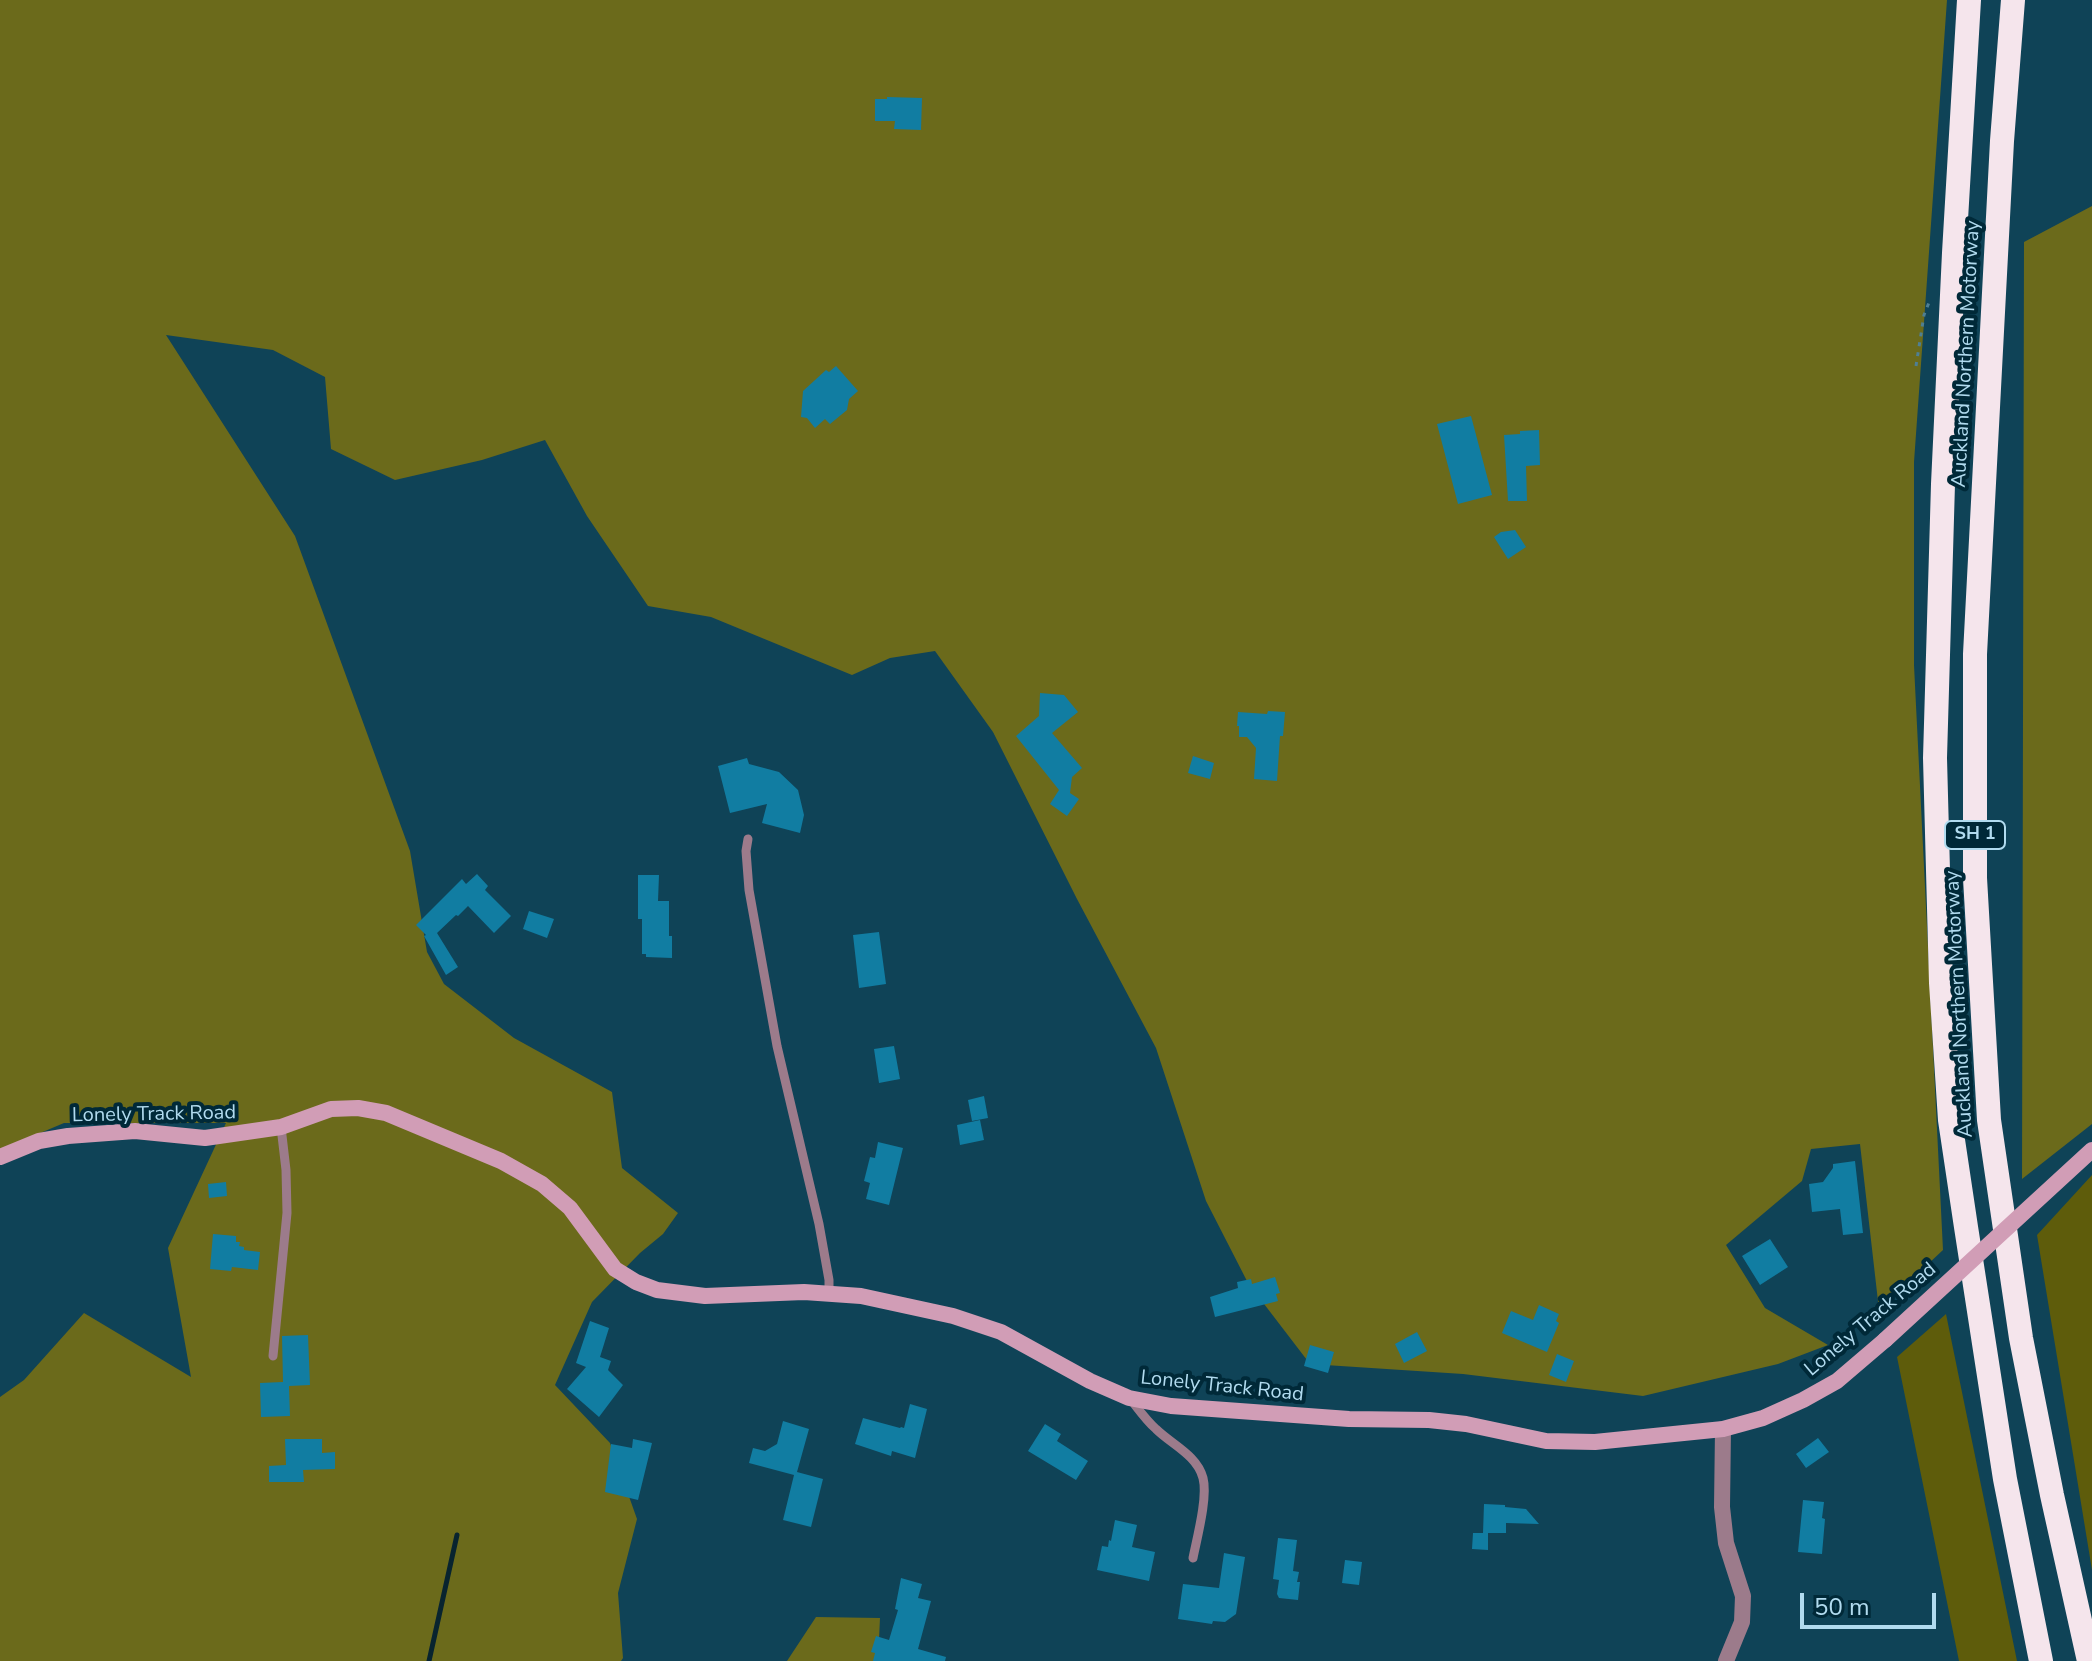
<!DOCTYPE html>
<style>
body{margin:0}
#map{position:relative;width:2092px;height:1661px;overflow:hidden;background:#0f4357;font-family:"Nunito Sans",sans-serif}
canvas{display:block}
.scale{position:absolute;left:1800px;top:1593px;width:136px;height:36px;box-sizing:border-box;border:4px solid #b1dbef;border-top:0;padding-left:10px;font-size:24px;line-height:28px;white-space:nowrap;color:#b1dbef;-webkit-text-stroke:6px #002938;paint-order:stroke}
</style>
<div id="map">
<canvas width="2092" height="1661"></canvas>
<div class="scale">50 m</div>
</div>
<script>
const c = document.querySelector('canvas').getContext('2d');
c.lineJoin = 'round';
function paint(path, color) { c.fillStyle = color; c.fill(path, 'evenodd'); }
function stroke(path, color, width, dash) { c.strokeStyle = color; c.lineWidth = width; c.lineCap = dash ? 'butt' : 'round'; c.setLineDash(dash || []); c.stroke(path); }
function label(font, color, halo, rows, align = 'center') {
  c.font = font + ' "Nunito Sans",sans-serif'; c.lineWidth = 8; c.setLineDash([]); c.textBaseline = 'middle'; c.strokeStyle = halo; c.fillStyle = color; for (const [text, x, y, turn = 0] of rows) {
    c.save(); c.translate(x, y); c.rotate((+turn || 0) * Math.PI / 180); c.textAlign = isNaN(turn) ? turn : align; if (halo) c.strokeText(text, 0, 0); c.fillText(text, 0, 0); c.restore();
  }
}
const green = new Path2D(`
 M2092,1175V1570L2037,1235Z
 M1946,1314L2017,1661H1959L1897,1357Z`);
const forest = new Path2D(`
 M0,0H1947L1914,462V665L1943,1250L1879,1310L1860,1144L1811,1149L1802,1181L1726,1245L1765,1308L1828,1345L1778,1364L1643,1396L1463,1374L1310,1364L1248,1283L1206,1201L1156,1048L1077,899L993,732L935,651L890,658L852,675L711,617L648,606L587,516L545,440L482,460L395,480L331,449L325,377L273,350L166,335L295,536L410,851L427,952L444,984L514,1038L612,1092L622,1168L678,1213L663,1234L640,1253L592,1302L555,1385L610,1443L637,1519L618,1593L623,1658L621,1661H0V1397L24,1380L84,1313L191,1377L168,1248L226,1123H64L0,1150Z
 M2092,206V1124L2022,1179L2024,242Z
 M816,1617L880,1618L878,1661H787Z`);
const stream = new Path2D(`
 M429,1661L457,1535`);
const building = new Path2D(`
 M887,97L922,98L921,130L894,129L895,121H875V99H887Z
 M836,366L858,391L849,399L847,410L830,424L825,419L815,428L807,418L801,417L803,391L826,370L829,372Z
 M1471,416L1492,495L1458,504L1437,424Z
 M1539,430L1540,465L1526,466L1527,501H1508L1504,435L1520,434V431Z
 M1515,530L1526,547L1508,559L1494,537L1501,532Z
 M1040,693L1064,695L1078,712L1052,733L1082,768L1072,777L1070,793L1079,799L1067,816L1050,804L1059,790L1016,736L1039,716Z
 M1268,711L1285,712L1283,736H1280L1277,781L1254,779L1256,748L1247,737H1239V726H1237L1238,712L1267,714Z
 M1193,756L1214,763L1210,779L1188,773Z
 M747,758L749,764L779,772L798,790L804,815L800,833L762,823L767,804L730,813L718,766Z
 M477,874L488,886L485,890L511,916L494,933L468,906L458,916L456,915L437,933L458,967L446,975L424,936L426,935L416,925L462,879L466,884Z
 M638,875H659L658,901H669V936H672V958L646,957V954H642V919H638Z
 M529,911L554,919L547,938L523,929Z
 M879,932L886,984L859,988L853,935Z
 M894,1046L900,1079L879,1083L874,1049Z
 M984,1096L988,1118L972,1121L968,1100Z
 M980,1120L984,1140L960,1145L957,1125Z
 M878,1142L903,1148L889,1205L866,1199L870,1183L864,1181L870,1157L875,1158Z
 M1855,1161L1863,1233L1843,1235L1840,1209L1812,1212L1809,1184L1823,1182L1833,1168V1164Z
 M226,1182L227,1196L209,1198L208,1184Z
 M213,1234L236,1236V1242H240L239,1246L244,1247V1250L260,1252L258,1270L232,1267L231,1271L210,1269Z
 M1770,1239L1788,1267L1760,1285L1742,1256Z
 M1275,1277L1280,1293L1276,1294L1278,1301L1215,1317L1210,1297L1238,1288L1237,1282L1251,1279L1252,1284Z
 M1539,1305L1559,1314L1556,1321L1559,1323L1547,1352L1502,1333L1511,1311L1533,1320Z
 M590,1321L609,1328L600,1357L611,1361L608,1370L623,1385L599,1417L567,1389L586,1367L576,1363Z
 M1417,1332L1427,1351L1404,1363L1395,1344Z
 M308,1335L310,1385L289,1386L290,1416L261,1417L260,1383L283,1382L282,1336Z
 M1310,1345L1334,1352L1328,1373L1304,1366Z
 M1557,1354L1574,1361L1566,1382L1549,1375Z
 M910,1404L927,1409L915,1458L892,1451L891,1456L855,1444L863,1418L900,1428L901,1427L904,1428Z
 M783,1421L809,1429L797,1472L823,1479L811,1527L783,1520L794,1475L749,1463L753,1448L765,1451L777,1444Z
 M1045,1424L1061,1434L1057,1441L1088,1461L1076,1480L1028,1451Z
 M1818,1438L1829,1452L1806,1468L1796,1454Z
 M285,1439H322V1453L335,1452V1469L303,1470L304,1482H269V1466L286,1465Z
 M633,1439L652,1443L638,1500L605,1492L611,1444L632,1448Z
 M1803,1500L1824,1502L1822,1518L1825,1519L1822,1554L1798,1552Z
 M1484,1504L1505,1505V1507L1526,1509L1539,1524L1506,1523V1533H1483Z
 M1115,1520L1137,1525L1132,1547L1155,1552L1149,1581L1097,1570L1102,1546L1108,1547L1109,1540L1111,1541Z
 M1473,1533H1488V1550L1472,1549Z
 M1278,1538L1297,1540L1293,1571L1299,1572L1297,1582H1300L1298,1600L1279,1598L1277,1594L1279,1580L1273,1579Z
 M1224,1553L1245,1557L1236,1614L1225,1622L1213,1621L1212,1624L1178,1619L1183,1584L1219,1588Z
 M1345,1560L1362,1562L1359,1585L1342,1583Z
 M901,1578L922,1584L918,1598L931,1601L918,1649L946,1657L945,1661H873L875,1653L871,1652L876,1636L889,1640L898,1610L895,1609Z`);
const path = new Path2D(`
 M1916,366L1924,315L1930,300`);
const lane = new Path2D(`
 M748,839L746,851L749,890L777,1046L819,1224L829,1280V1293
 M273,1356L287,1213L286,1170L281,1127
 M1132,1401C1139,1410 1147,1421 1156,1429C1171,1444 1197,1455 1203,1478C1208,1497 1197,1538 1193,1558`);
const street = new Path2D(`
 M1723,1429L1722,1507L1726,1543L1743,1596L1742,1622L1726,1661`);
const secondary = new Path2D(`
 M0,1157L39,1141L68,1136L135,1131L205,1138L281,1127L331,1109L358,1108L386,1113L501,1161L542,1184L570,1208L615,1269L636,1282L657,1290L705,1296L804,1292L861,1296L953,1316L1001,1332L1090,1381L1129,1398L1171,1406L1349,1419L1429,1420L1466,1424L1546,1441L1595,1442L1723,1429L1763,1418L1803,1400L1837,1381L1885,1340`);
const highway = new Path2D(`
 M1969,0L1954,253L1943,484L1935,758L1941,983L1950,1120L1966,1227L2005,1479L2041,1661
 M2013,0L2002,141L1975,654V878L1989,1120L2021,1338L2052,1495L2089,1661`);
const secondaryBridge = new Path2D(`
 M1885,1340L2092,1150`);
const shields = [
 [1975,835,60]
];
const shieldNames = [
 ["SH 1",1975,835]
];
const streetNames = [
 ["Auckland Northern Motorway",1967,354,-87],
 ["Auckland Northern Motorway",1960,1004,-93],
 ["Lonely Track Road",154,1115,-1],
 ["Lonely Track Road",1871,1320,-40],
 ["Lonely Track Road",1222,1387,6]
];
paint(green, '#5e5c0b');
paint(forest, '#6b6a1b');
stroke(stream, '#08242f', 5);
paint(building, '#117da2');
stroke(path, '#4f7f93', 3, [4, 6]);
stroke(lane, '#9c7b8b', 9);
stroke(street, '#9c7b8b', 16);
stroke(secondary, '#d19db6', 16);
stroke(highway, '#f5e5ec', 24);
stroke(secondaryBridge, '#d19db6', 16);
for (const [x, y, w] of shields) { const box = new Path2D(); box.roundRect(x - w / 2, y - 14, w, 28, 6); c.fillStyle = '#002938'; c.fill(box); stroke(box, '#b1dbef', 2); }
label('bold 18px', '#b1dbef', null, shieldNames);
label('20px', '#b1dbef', '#002938', streetNames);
</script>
